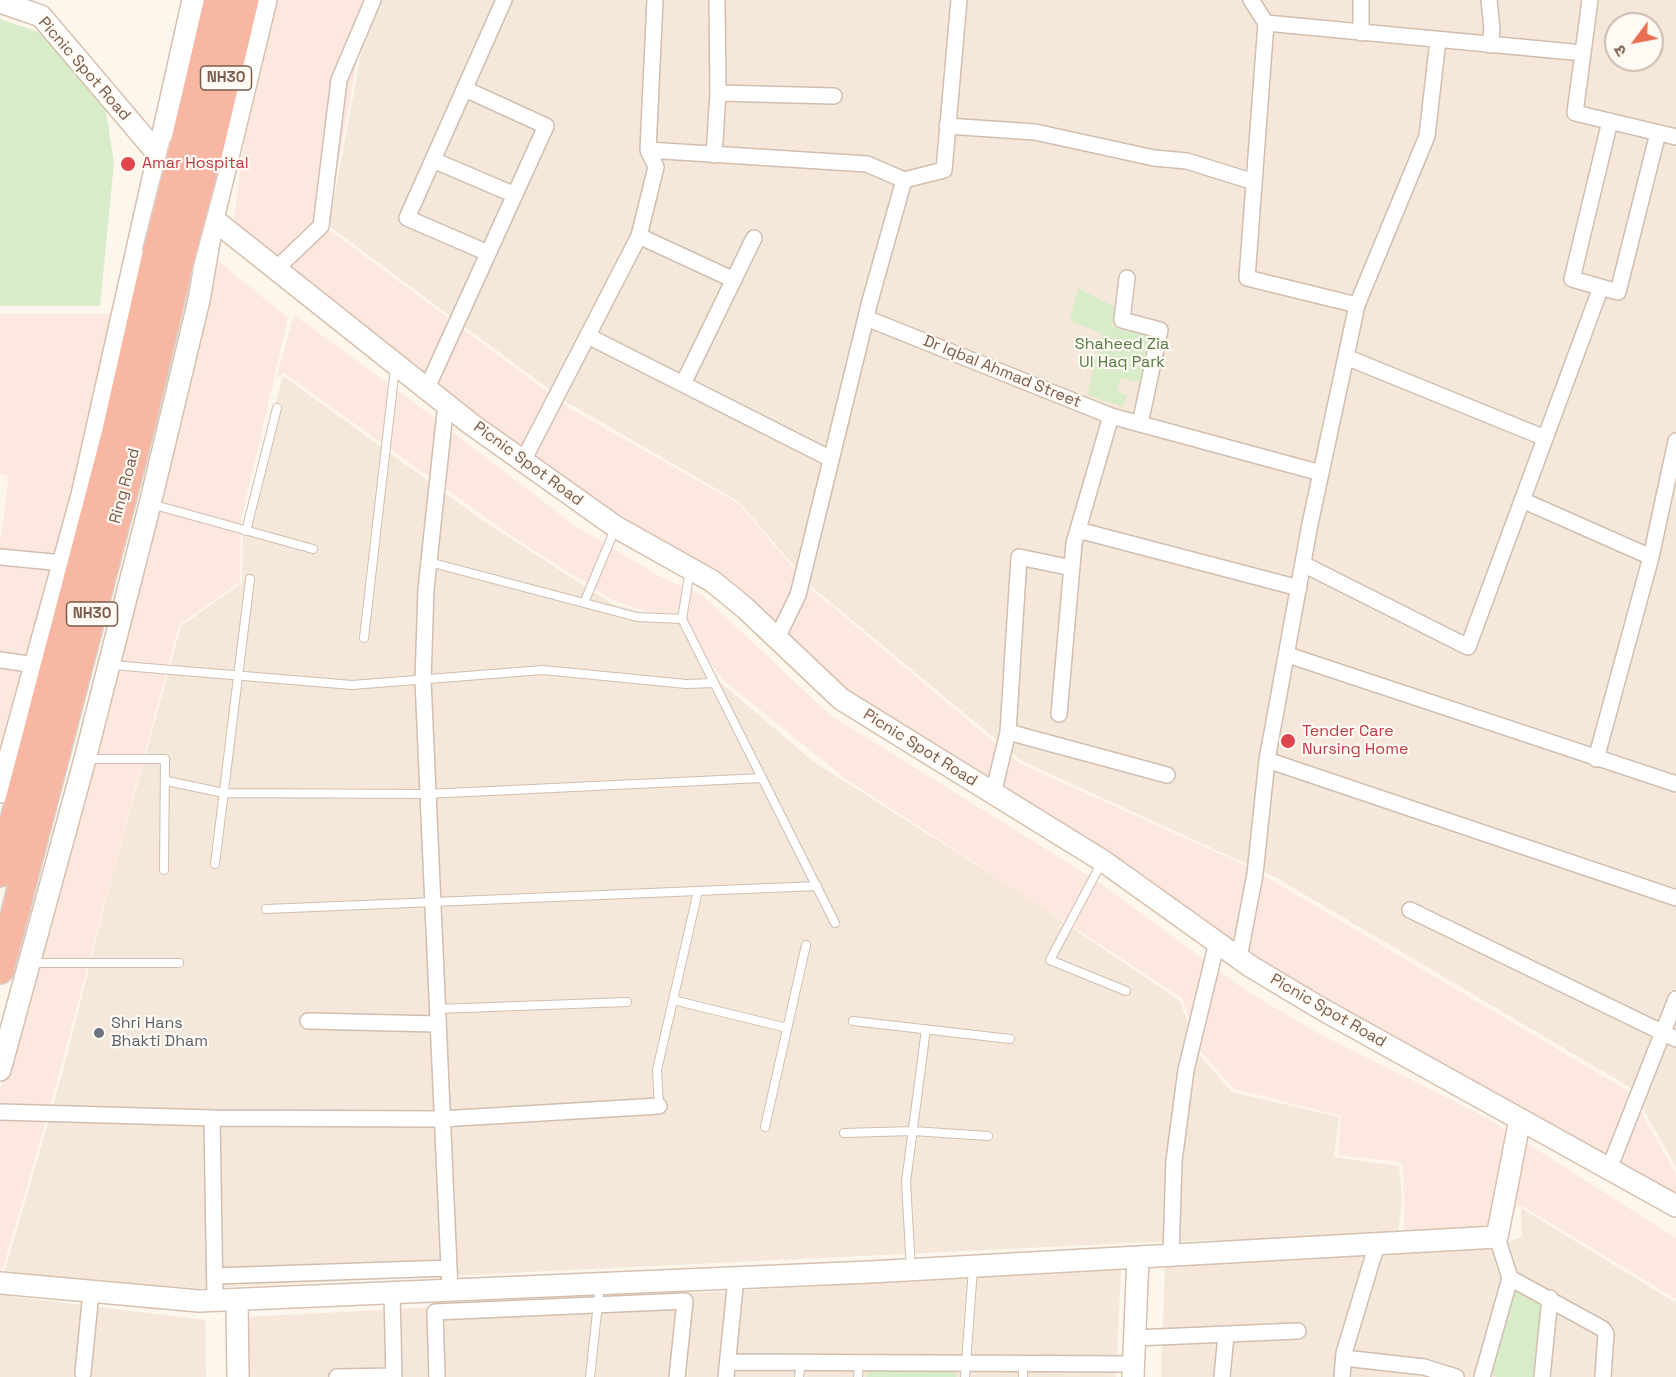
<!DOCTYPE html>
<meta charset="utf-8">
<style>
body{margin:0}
#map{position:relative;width:1676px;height:1377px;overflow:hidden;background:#fdf6ec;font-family:"Space Grotesk","Noto Sans Devanagari",sans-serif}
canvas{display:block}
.north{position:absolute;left:1604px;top:12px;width:60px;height:60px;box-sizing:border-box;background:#fffaf3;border:2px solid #cabbb1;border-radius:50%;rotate:238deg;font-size:16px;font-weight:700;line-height:24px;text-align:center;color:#7a5c4d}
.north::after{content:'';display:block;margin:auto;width:21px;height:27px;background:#e76f51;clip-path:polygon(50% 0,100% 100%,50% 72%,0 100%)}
</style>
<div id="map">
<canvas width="1676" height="1377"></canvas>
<div class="north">उ</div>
</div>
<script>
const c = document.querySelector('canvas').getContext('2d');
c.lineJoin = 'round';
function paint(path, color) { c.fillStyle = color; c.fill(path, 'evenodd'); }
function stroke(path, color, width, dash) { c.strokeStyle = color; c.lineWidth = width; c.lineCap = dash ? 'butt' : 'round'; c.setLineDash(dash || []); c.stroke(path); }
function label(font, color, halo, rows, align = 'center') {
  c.font = font + ' "Space Grotesk",sans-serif'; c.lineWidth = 4.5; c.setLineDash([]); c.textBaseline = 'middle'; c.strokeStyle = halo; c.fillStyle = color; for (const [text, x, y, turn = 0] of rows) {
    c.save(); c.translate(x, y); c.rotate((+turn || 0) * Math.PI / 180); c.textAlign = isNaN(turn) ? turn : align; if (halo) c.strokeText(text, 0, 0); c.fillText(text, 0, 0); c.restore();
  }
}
const residential = new Path2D(`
 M371,0H1676V1167L1631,1088L1275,877L1022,761L811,586L739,502L565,401L329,226ZM1616,24H1652V60H1616Z
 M283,376L488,524L611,603L679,624L721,683L814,762L1024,895L1180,1001L1198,1053L1232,1092L1339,1117L1334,1157L1399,1166L1402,1199L1398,1235L1151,1242L200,1288L3,1277L63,1071L114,869L181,626L242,583L243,523Z
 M1521,1208L1676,1303V1377H1161L1165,1267L1490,1248L1522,1237Z
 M1121,1270L1116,1377H249L248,1317Z
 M0,1295L205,1320L206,1377H0Z`);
const commercial = new Path2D(`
 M276,0H368L327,228L569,408L739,504L810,588L1019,763L1251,868L1630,1092L1676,1174V1200L1272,976L843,693L784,639L617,523L232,231L248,115Z
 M218,261L288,318L241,520L240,582L179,625L49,1111L0,1278V1091L92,765L158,513Z
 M0,314H112L83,457L0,762V542L9,477L0,473Z
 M294,315L412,401L575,526L666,580L701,594L830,715L1094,879L1248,992L1318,1033L1487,1118L1676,1238V1299L1524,1207L1517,1206L1503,1239L1405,1248L1403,1166L1399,1162L1338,1155L1341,1116L1234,1089L1200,1051L1182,998L846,779L722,679L682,623L614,601L510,535L284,373L276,378Z`);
const green = new Path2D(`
 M0,19L50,36L105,105L114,163L100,306H0Z
 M1078,288L1115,307L1112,326L1149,333L1140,383L1121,378L1117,391L1127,396L1123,407L1087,395L1102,333L1070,321Z
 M1514,1289L1543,1303L1533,1377H1497L1489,1371Z
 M868,1370L957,1371L956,1377H867Z`);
const lane = new Path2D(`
 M151,504L313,549
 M246,531L277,408
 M429,562L637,617L682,619
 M690,570L682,619L835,923
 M584,603L615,529
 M364,638L395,368
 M112,665L352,685L543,670L686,684L714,683
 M87,759H165L164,870
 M167,781L224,793L427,794L762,778
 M1102,862L1050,960L1126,991
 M215,864L250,579
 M266,909L817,886
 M30,963H179
 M673,1000L787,1028
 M437,1009L627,1002
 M853,1021L1010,1039
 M659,1106L657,1070L698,891
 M765,1127L806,945
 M844,1133L913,1131L988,1136
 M911,1269L906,1182L926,1029
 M590,1377L600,1285
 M799,1377L801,1362
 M858,1377L859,1362
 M965,1377L973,1268
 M1023,1377V1363`);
const street = new Path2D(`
 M717,0L718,93L834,96
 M1251,0L1266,23L1247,278L1357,305
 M1489,0L1492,29L1490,45
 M1590,0L1575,113L1676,137
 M1266,23L1583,53
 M1361,33V0
 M1610,121L1572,279L1618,292L1658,133
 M947,126L1035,132L1154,158L1187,161L1254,182
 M648,150L867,164L904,180L944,170L959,0
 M714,155L718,93
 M433,160L515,195
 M639,236L734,280
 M488,253L407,218L504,0
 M276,269L321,226L339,80L373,0
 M1127,278L1122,320L1160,330L1140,424
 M866,318L1111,416L1321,473
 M588,336L831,459
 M1346,357L1545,438
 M683,384L754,238
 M427,388L546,126L465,89
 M446,403L426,589L423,680L450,1290
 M523,461L639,236L656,167L648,150L655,0
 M1522,500L1651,557
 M1078,530L1299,588
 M0,557L63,563
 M1303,564L1468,647L1601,287
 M1072,568L1019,557L1008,732L1167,775
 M777,638L798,595L870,301L904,180
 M1288,655L1676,784
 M0,660L35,665
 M1059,714L1074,543L1111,416
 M1596,759L1651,557L1676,441
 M1267,760L1676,898
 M993,794L1008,732
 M1410,910L1676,1039
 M1239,958L1255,874L1267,760L1310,524L1357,305L1427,136L1438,40
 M308,1021L437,1024
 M0,1112L212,1118L441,1119L659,1106
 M212,1118L215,1301
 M1609,1169L1676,999
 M1497,1237L1510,1278L1603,1329L1606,1334L1603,1377
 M1171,1255L1174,1161L1186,1070L1217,942
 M215,1276L449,1268
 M392,1293L394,1377
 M1135,1338L1298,1331
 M1344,1358L1424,1367L1456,1377
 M728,1362L1134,1364
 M83,1373L91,1292
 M337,1377L394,1376
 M437,1377L435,1312L685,1301L677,1377
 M726,1377L736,1278
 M1222,1377L1226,1335
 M1342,1377L1344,1353L1377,1244
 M1482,1377L1510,1278
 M1542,1377L1550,1298`);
const secondary = new Path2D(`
 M0,2L41,16L213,219L471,424L616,527L712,581L745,608L841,699L1103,861L1250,966L1320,1008L1676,1206
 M0,792L82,495L193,0
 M0,1070L85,759L150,504L199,300L213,219L266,0
 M0,1283L199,1301L870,1272L1497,1237L1520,1119
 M237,1300L238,1377
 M1133,1377L1138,1257`);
const highway = new Path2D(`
 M184,144L218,0
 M208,156L245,0
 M0,873L115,435L156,254
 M0,970L140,431L181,257`);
const highwayBridge = new Path2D(`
 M156,254L184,144
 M181,257L208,156`);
const markers = [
 [128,164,8,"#e0444e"],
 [1288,741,8,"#e0444e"],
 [99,1033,6,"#6b7280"]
];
const shields = [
 [226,78,51],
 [92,614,51]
];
const shieldNames = [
 ["NH30",226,78],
 ["NH30",92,614]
];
const streetNames = [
 ["Picnic Spot Road",84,69,49],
 ["Dr Iqbal Ahmad Street",1002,372,22],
 ["Picnic Spot Road",528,464,36],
 ["Ring Road",125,486,-75],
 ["Picnic Spot Road",920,748,32],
 ["Picnic Spot Road",1328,1011,30]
];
const healthNames = [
 ["Amar Hospital",142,164],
 ["Tender Care",1302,732],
 ["Nursing Home",1302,750]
];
const parkNames = [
 ["Shaheed Zia",1122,345],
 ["Ul Haq Park",1122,363]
];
const worshipNames = [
 ["Shri Hans",111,1024],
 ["Bhakti Dham",111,1042]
];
paint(residential, '#f5e8da');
paint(commercial, '#fde8e0');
paint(green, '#d8ecc9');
stroke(lane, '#d1beb0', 10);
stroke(street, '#d1beb0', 18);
stroke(secondary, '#d6c0b0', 24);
stroke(highway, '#dad1cd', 30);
stroke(lane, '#fff', 8);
stroke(street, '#fff', 15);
stroke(secondary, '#fff', 21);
stroke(highway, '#f7b7a3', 27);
stroke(highwayBridge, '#dad1cd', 30, []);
stroke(highwayBridge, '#f7b7a3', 27);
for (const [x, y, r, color] of markers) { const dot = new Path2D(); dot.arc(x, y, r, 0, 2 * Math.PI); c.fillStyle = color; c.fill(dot); stroke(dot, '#fffaf3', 2); }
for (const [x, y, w] of shields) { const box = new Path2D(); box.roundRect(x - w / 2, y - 12, w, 24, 4.5); c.fillStyle = '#fffaf3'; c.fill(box); stroke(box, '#7a5c4d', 1.5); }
label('bold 15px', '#7a5c4d', null, shieldNames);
label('16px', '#7a5c4d', '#fffaf3', streetNames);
label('16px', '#be3a42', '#fffaf3', healthNames, 'left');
label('16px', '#537a41', '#fffaf3', parkNames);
label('16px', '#5b616d', '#fffaf3', worshipNames, 'left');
</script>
